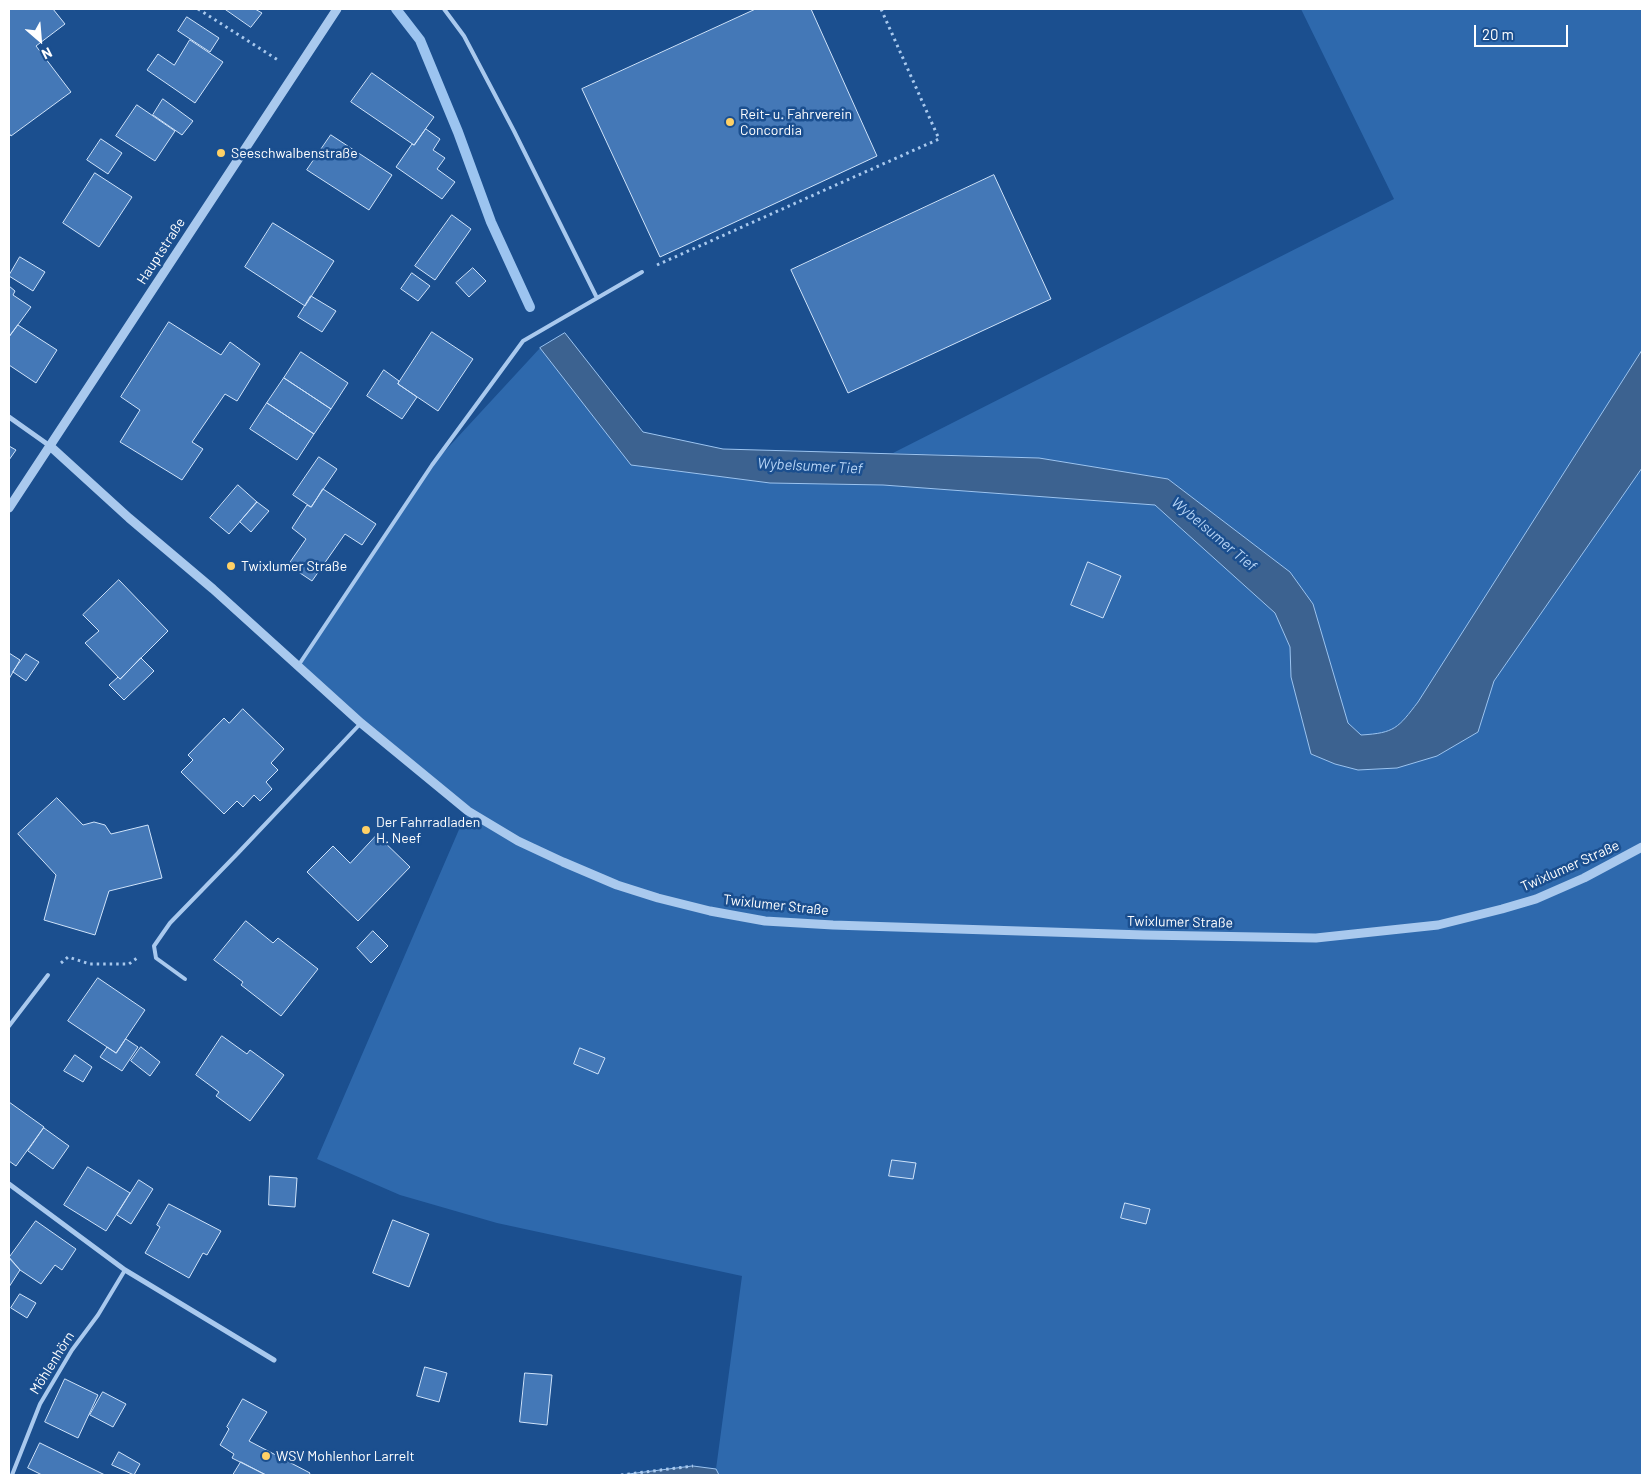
<!DOCTYPE html>
<meta charset="utf-8">
<style>
body{margin:0}
#map{position:relative;width:1651px;height:1484px;overflow:hidden;background:#1b4f8f;font-family:Barlow,sans-serif}
canvas{display:block}
.frame{position:absolute;inset:0;border:10px solid #fff;pointer-events:none}
.north{position:absolute;left:15px;top:15px;width:50px;height:50px;-webkit-text-stroke:4px #1b4f8f;paint-order:stroke;rotate:153deg;font-size:14px;font-weight:700;line-height:20px;text-align:center;color:#fff}
.north::after{content:'';display:block;margin:auto;width:18px;height:22px;background:#fff;clip-path:polygon(50% 0,100% 100%,50% 72%,0 100%)}
.scale{position:absolute;left:1474px;top:25px;width:94px;height:22px;box-sizing:border-box;border:2px solid #fff;border-top:0;padding-left:6px;font-size:15px;line-height:18px;white-space:nowrap;color:#fff;-webkit-text-stroke:4px #1b4f8f;paint-order:stroke}
</style>
<div id="map">
<canvas width="1651" height="1484"></canvas>
<div class="frame"></div>
<div class="north">N</div>
<div class="scale">20 m</div>
</div>
<script>
const c = document.querySelector('canvas').getContext('2d');
c.lineJoin = 'round';
function paint(path, color) { c.fillStyle = color; c.fill(path, 'evenodd'); }
function stroke(path, color, width, dash) { c.strokeStyle = color; c.lineWidth = width; c.lineCap = dash ? 'butt' : 'round'; c.setLineDash(dash || []); c.stroke(path); }
function label(font, color, halo, rows, align = 'center') {
  c.font = font + ' Barlow,sans-serif'; c.lineWidth = 5; c.setLineDash([]); c.textBaseline = 'middle'; c.strokeStyle = halo; c.fillStyle = color; for (const [text, x, y, turn = 0] of rows) {
    c.save(); c.translate(x, y); c.rotate((+turn || 0) * Math.PI / 180); c.textAlign = isNaN(turn) ? turn : align; if (halo) c.strokeText(text, 0, 0); c.fillText(text, 0, 0); c.restore();
  }
}
const green = new Path2D(`
 M1301,9H1642V350L1418,702C1398,728 1395,733 1361,735L1348,723L1313,604L1290,572L1168,479L1039,458L893,453L1394,199Z
 M540,348L632,465L770,483L883,485L1155,505L1275,613L1290,647L1291,677L1311,754L1335,764L1358,770L1397,768L1437,756L1478,732L1494,681L1642,468V1475H719L716,1469L742,1276L497,1223L400,1195L317,1159L467,811L298,666L432,465Z`);
const water = new Path2D(`
 M565,333L643,432L723,449L1039,458L1168,479L1290,572L1313,604L1348,723L1361,735C1395,733 1398,728 1418,702L1642,350V468L1494,681L1478,732L1437,756L1397,768L1358,770L1335,764L1311,754L1291,677L1290,647L1275,613L1155,505L883,485L770,483L631,465L540,348Z
 M693,1466L716,1469L719,1475H621Z`);
const stream = new Path2D(`
 M396,9L420,40L458,132L491,222L530,307`);
const building = new Path2D(`
 M9,9H53L65,24L36,46L71,92L11,136L9,133Z
 M225,9H255L262,13L251,27Z
 M756,9H811L877,156L660,257L582,89Z
 M187,17L219,38L210,52L178,31Z
 M190,40L223,62L195,103L147,70L158,54L174,65Z
 M372,73L434,117L414,145L351,102Z
 M163,99L193,121L182,135L153,115Z
 M137,105L175,131L155,161L116,136Z
 M426,129L440,139L433,150L445,158L437,169L455,182L442,199L396,167L412,144L414,145Z
 M331,135L392,175L369,210L307,170Z
 M101,139L122,153L108,174L87,160Z
 M95,173L132,197L99,247L63,223Z
 M994,175L1051,299L848,393L791,270Z
 M452,215L471,229L435,280L415,266Z
 M273,223L334,261L305,306L245,267Z
 M20,257L45,272L33,291L9,276Z
 M473,268L486,281L469,297L456,283Z
 M412,273L430,286L418,301L401,289Z
 M9,286L15,291L13,295L31,307L9,337Z
 M311,296L336,311L322,332L298,317Z
 M169,322L221,355L230,342L260,364L237,401L225,394L192,442L203,449L182,480L120,442L140,410L121,397Z
 M18,325L57,350L36,383L9,365V337Z
 M432,332L473,359L438,411L398,384Z
 M301,352L348,383L331,409L284,378Z
 M384,370L399,381L398,384L417,397L402,419L367,396Z
 M284,378L331,409L314,434L267,403Z
 M267,403L314,434L297,460L250,429Z
 M9,446L16,450L9,460Z
 M319,457L337,469L311,507L293,495Z
 M238,485L257,502L229,534L210,518Z
 M323,489L376,524L362,545L345,534L312,581L288,565L306,539L292,528L307,505L311,507Z
 M257,502L269,511L251,532L240,522Z
 M1088,562L1121,576L1103,618L1071,605Z
 M119,580L168,631L120,679L85,643L99,631L83,615Z
 M9,653L20,660L9,679Z
 M26,654L39,662L26,681L13,672Z
 M141,658L154,671L124,700L109,685L118,677L120,679Z
 M243,709L284,749L271,763L278,770L266,782L272,789L260,801L254,795L243,807L237,801L224,814L181,772L193,760L188,755L224,718L229,723Z
 M57,798L83,825L94,822L105,825L111,834L148,825L162,878L109,891L95,935L44,920L56,875L18,834Z
 M377,835L410,867L358,921L307,872L333,846L350,863Z
 M246,921L273,943L278,938L318,969L281,1016L241,985L243,982L214,960Z
 M373,931L388,946L371,963L357,948Z
 M98,978L145,1010L116,1053L68,1021Z
 M222,1036L247,1054L250,1050L284,1075L250,1121L216,1096L219,1092L196,1075Z
 M126,1039L138,1047L122,1071L100,1057L107,1047L116,1053Z
 M141,1047L160,1062L150,1076L131,1061Z
 M580,1048L605,1058L598,1074L574,1064Z
 M75,1055L92,1067L83,1082L64,1071Z
 M9,1102L44,1127L16,1166L9,1161Z
 M44,1128L69,1146L53,1169L28,1151Z
 M892,1160L916,1163L913,1179L889,1176Z
 M88,1167L130,1193L106,1231L64,1205Z
 M270,1176L297,1178L295,1207L269,1205Z
 M139,1180L153,1189L131,1224L117,1215Z
 M1125,1203L1150,1209L1146,1224L1121,1218Z
 M169,1204L221,1231L207,1255L203,1253L189,1278L145,1253L160,1227L157,1225Z
 M393,1220L429,1234L409,1287L373,1273Z
 M36,1221L76,1249L62,1270L55,1265L41,1284L20,1270L9,1258Z
 M9,1257L20,1270L9,1287Z
 M20,1294L36,1303L27,1318L11,1308Z
 M425,1367L447,1373L439,1402L417,1396Z
 M525,1373L552,1375L547,1425L520,1422Z
 M65,1379L98,1395L78,1438L45,1422Z
 M103,1392L126,1404L113,1427L90,1415Z
 M243,1399L267,1412L249,1441L310,1473L309,1475H266L232,1458L234,1454L220,1445L229,1429L227,1427Z
 M40,1443L105,1475H42L28,1468Z
 M119,1452L140,1464L134,1475L112,1465Z
 M241,1462L266,1475H233Z`);
const path = new Path2D(`
 M198,9L278,60
 M657,265L939,139L881,9
 M61,963L68,957L90,964H129L137,958
 M621,1475L693,1466`);
const service = new Path2D(`
 M444,9L464,36L514,131L597,298
 M298,666L432,465L523,341L642,272
 M185,979L156,958L154,946L170,923L238,853L361,723
 M9,1026L48,975
 M12,1475L40,1404L72,1350L98,1315L125,1270`);
const minor = new Path2D(`
 M9,417L50,446
 M9,1184L125,1270L274,1360`);
const tertiary = new Path2D(`
 M50,446L129,518L213,589L361,723L468,811L518,841L563,862L617,885L658,898L710,911L765,921L833,925L1144,935L1316,938L1438,925L1502,909L1536,899L1584,878L1642,847
 M9,508L337,9`);
const markers = [
 [730,122,5,"#ffd166"],
 [221,153,5,"#ffd166"],
 [231,566,5,"#ffd166"],
 [366,830,5,"#ffd166"],
 [266,1456,5,"#ffd166"]
];
const poiNames = [
 ["Reit- u. Fahrverein",740,114],
 ["Concordia",740,130],
 ["Seeschwalbenstraße",231,153],
 ["Twixlumer Straße",241,566],
 ["Der Fahrradladen",376,822],
 ["H. Neef",376,838],
 ["WSV Mohlenhor Larrelt",276,1456]
];
const streetNames = [
 ["Hauptstraße",161,251,-57],
 ["Twixlumer Straße",1570,866,-24],
 ["Twixlumer Straße",776,905,6],
 ["Twixlumer Straße",1180,922,1],
 ["Möhlenhörn",52,1363,-58]
];
const waterNames = [
 ["Wybelsumer Tief",810,466,3],
 ["Wybelsumer Tief",1214,534,40]
];
paint(green, '#2e69ad');
paint(water, '#3c6290');
stroke(water, '#9cc4f0', 1);
stroke(stream, '#9cc4f0', 10);
paint(building, '#4478b7');
stroke(building, '#cfe3fa', 1);
stroke(path, '#a9c9ee', 3, [2.5, 4]);
stroke(service, '#a9c9ee', 4);
stroke(minor, '#a9c9ee', 5);
stroke(tertiary, '#a9c9ee', 9);
for (const [x, y, r, color] of markers) { const dot = new Path2D(); dot.arc(x, y, r, 0, 2 * Math.PI); c.fillStyle = color; c.fill(dot); stroke(dot, '#1b4f8f', 2); }
label('14px', '#fff', '#1b4f8f', poiNames, 'left');
label('14px', '#fff', '#1b4f8f', streetNames);
label('italic 15px', '#b5d3f5', '#1b4f8f', waterNames);
</script>
